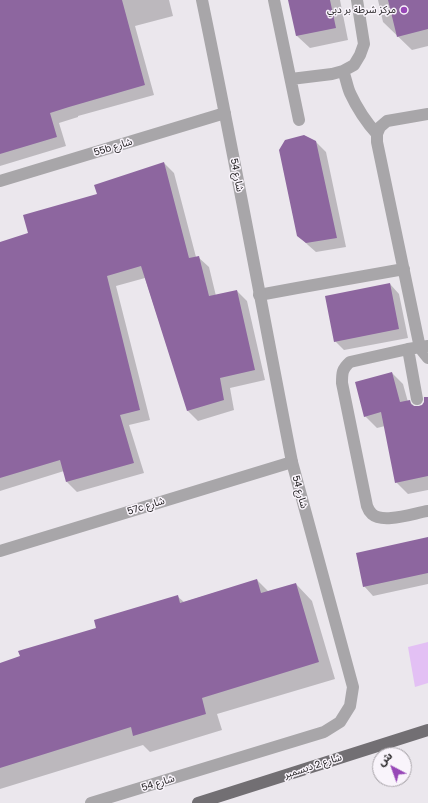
<!DOCTYPE html>
<meta charset="utf-8">
<style>
body{margin:0}
#map{position:relative;width:428px;height:803px;overflow:hidden;background:#ebe7ed;font-family:"Golos Text","Noto Sans Arabic",sans-serif}
canvas{display:block}
.north{position:absolute;left:372px;top:747px;width:40px;height:40px;box-sizing:border-box;background:#f9f4fb;border:1px solid #a5a1a6;border-radius:50%;rotate:319deg;font-size:11px;font-weight:700;line-height:16px;text-align:center;color:#262426}
.north::after{content:'';display:block;margin:auto;width:14px;height:18px;background:#9747b7;clip-path:polygon(50% 0,100% 100%,50% 72%,0 100%)}
</style>
<div id="map">
<canvas width="428" height="803"></canvas>
<div class="north">ش</div>
</div>
<script>
const c = document.querySelector('canvas').getContext('2d');
c.lineJoin = 'round';
function paint(path, color) { c.fillStyle = color; c.fill(path, 'evenodd'); }
function stroke(path, color, width, dash) { c.strokeStyle = color; c.lineWidth = width; c.lineCap = dash ? 'butt' : 'round'; c.setLineDash(dash || []); c.stroke(path); }
function label(font, color, halo, rows, align = 'center') {
  c.font = font + ' "Golos Text","Noto Sans Arabic",sans-serif'; c.lineWidth = 3; c.setLineDash([]); c.textBaseline = 'middle'; c.strokeStyle = halo; c.fillStyle = color; for (const [text, x, y, turn = 0] of rows) {
    c.save(); c.translate(x, y); c.rotate((+turn || 0) * Math.PI / 180); c.textAlign = isNaN(turn) ? turn : align; if (halo) c.strokeText(text, 0, 0); c.fillText(text, 0, 0); c.restore();
  }
}
const green = new Path2D(`
 M428,642V683L415,687L408,647Z`);
const shadow = new Path2D(`
 M0,0H169L173,16L135,26L154,95L78,116V117L59,123L66,146L0,166Z
 M289,0H340L348,40L310,48L297,36Z
 M378,0H428V46L412,50L383,22Z
 M316,142L326,152L346,247L316,252L308,245L298,235Z
 M164,163L174,173L196,257H198L209,267L216,296L237,291L247,301L265,380L230,388L234,410L198,421L188,411L145,278L116,286L150,420L129,425L144,473L77,492L67,482L64,471L0,491V243L30,233L98,195Z
 M390,284L399,294L408,338L344,350L335,341Z
 M392,373L403,384L408,402L409,401L415,407L423,405L428,398V490L408,494L396,482L385,426L377,428L365,416Z
 M428,538V584L373,596L364,586Z
 M257,580L269,592L296,584L312,601L335,679L217,714L222,730L150,752L143,745L0,789V664L97,628L177,596L184,602Z`);
const building = new Path2D(`
 M0,0H122L145,85L69,107L50,113L57,137L0,154Z
 M288,0H330L336,28L296,36Z
 M388,0H428V29L397,37Z
 M304,135L316,141L337,238L306,243L297,236L279,150L285,140Z
 M164,162L189,258L199,256L209,296L237,290L255,370L220,378L224,400L187,411L141,266L107,276L140,410L120,415L134,463L66,482L60,460L0,478V242L28,233L23,215L97,194L94,185Z
 M390,283L399,329L334,342L325,296Z
 M392,372L400,402L410,400L411,404L414,406H419L422,405L424,402V397H428V476L395,483L381,412L364,417L355,382Z
 M428,537V573L363,587L356,553Z
 M257,579L261,593L296,583L319,662L202,698L206,714L133,736L131,727L0,768V663L20,656L18,651L96,628L94,620L178,595L180,603Z`);
const service = new Path2D(`
 M274,0L299,120
 M343,71C346,78 347,86 350,93C357,108 366,122 377,134
 M291,79L332,74L343,71L354,65L360,55L364,44L357,0
 M428,114L387,121L380,127L377,134V142L420,348L428,358
 M259,295L297,288L404,269
 M428,346L408,349L350,362C342,369 342,373 342,383L367,506C368,509 370,512 372,514C383,524 414,513 428,511
 M408,349L417,399
 M91,803L324,732L340,722L350,706L353,687L292,462`);
const minor = new Path2D(`
 M0,181L225,113
 M0,551L292,462C262,308 234,154 202,0`);
const primary = new Path2D(`
 M198,803L428,730`);
const markers = [
 [404,10,4,"#9747b7"]
];
const poiNames = [
 ["مركز شرطة بر دبي",396,10]
];
const streetNames = [
 ["55b شارع",113,147,-17],
 ["شارع 54",237,175,79],
 ["شارع 54",300,492,75],
 ["57c شارع",146,506,-17],
 ["شارع 2 ديسمبر",313,766,-18],
 ["شارع 54",158,783,-17]
];
paint(green, '#e3c0f4');
paint(shadow, '#0003');
paint(building, '#8d669f');
stroke(service, '#a8a6a9', 12);
stroke(minor, '#a8a6a9', 12);
stroke(primary, '#726f73', 12);
for (const [x, y, r, color] of markers) { const dot = new Path2D(); dot.arc(x, y, r, 0, 2 * Math.PI); c.fillStyle = color; c.fill(dot); stroke(dot, '#f9f4fb', 1.5); }
label('10px', '#262426', '#f9f4fb', poiNames, 'right');
label('10px', '#262426', '#f9f4fb', streetNames);
</script>
